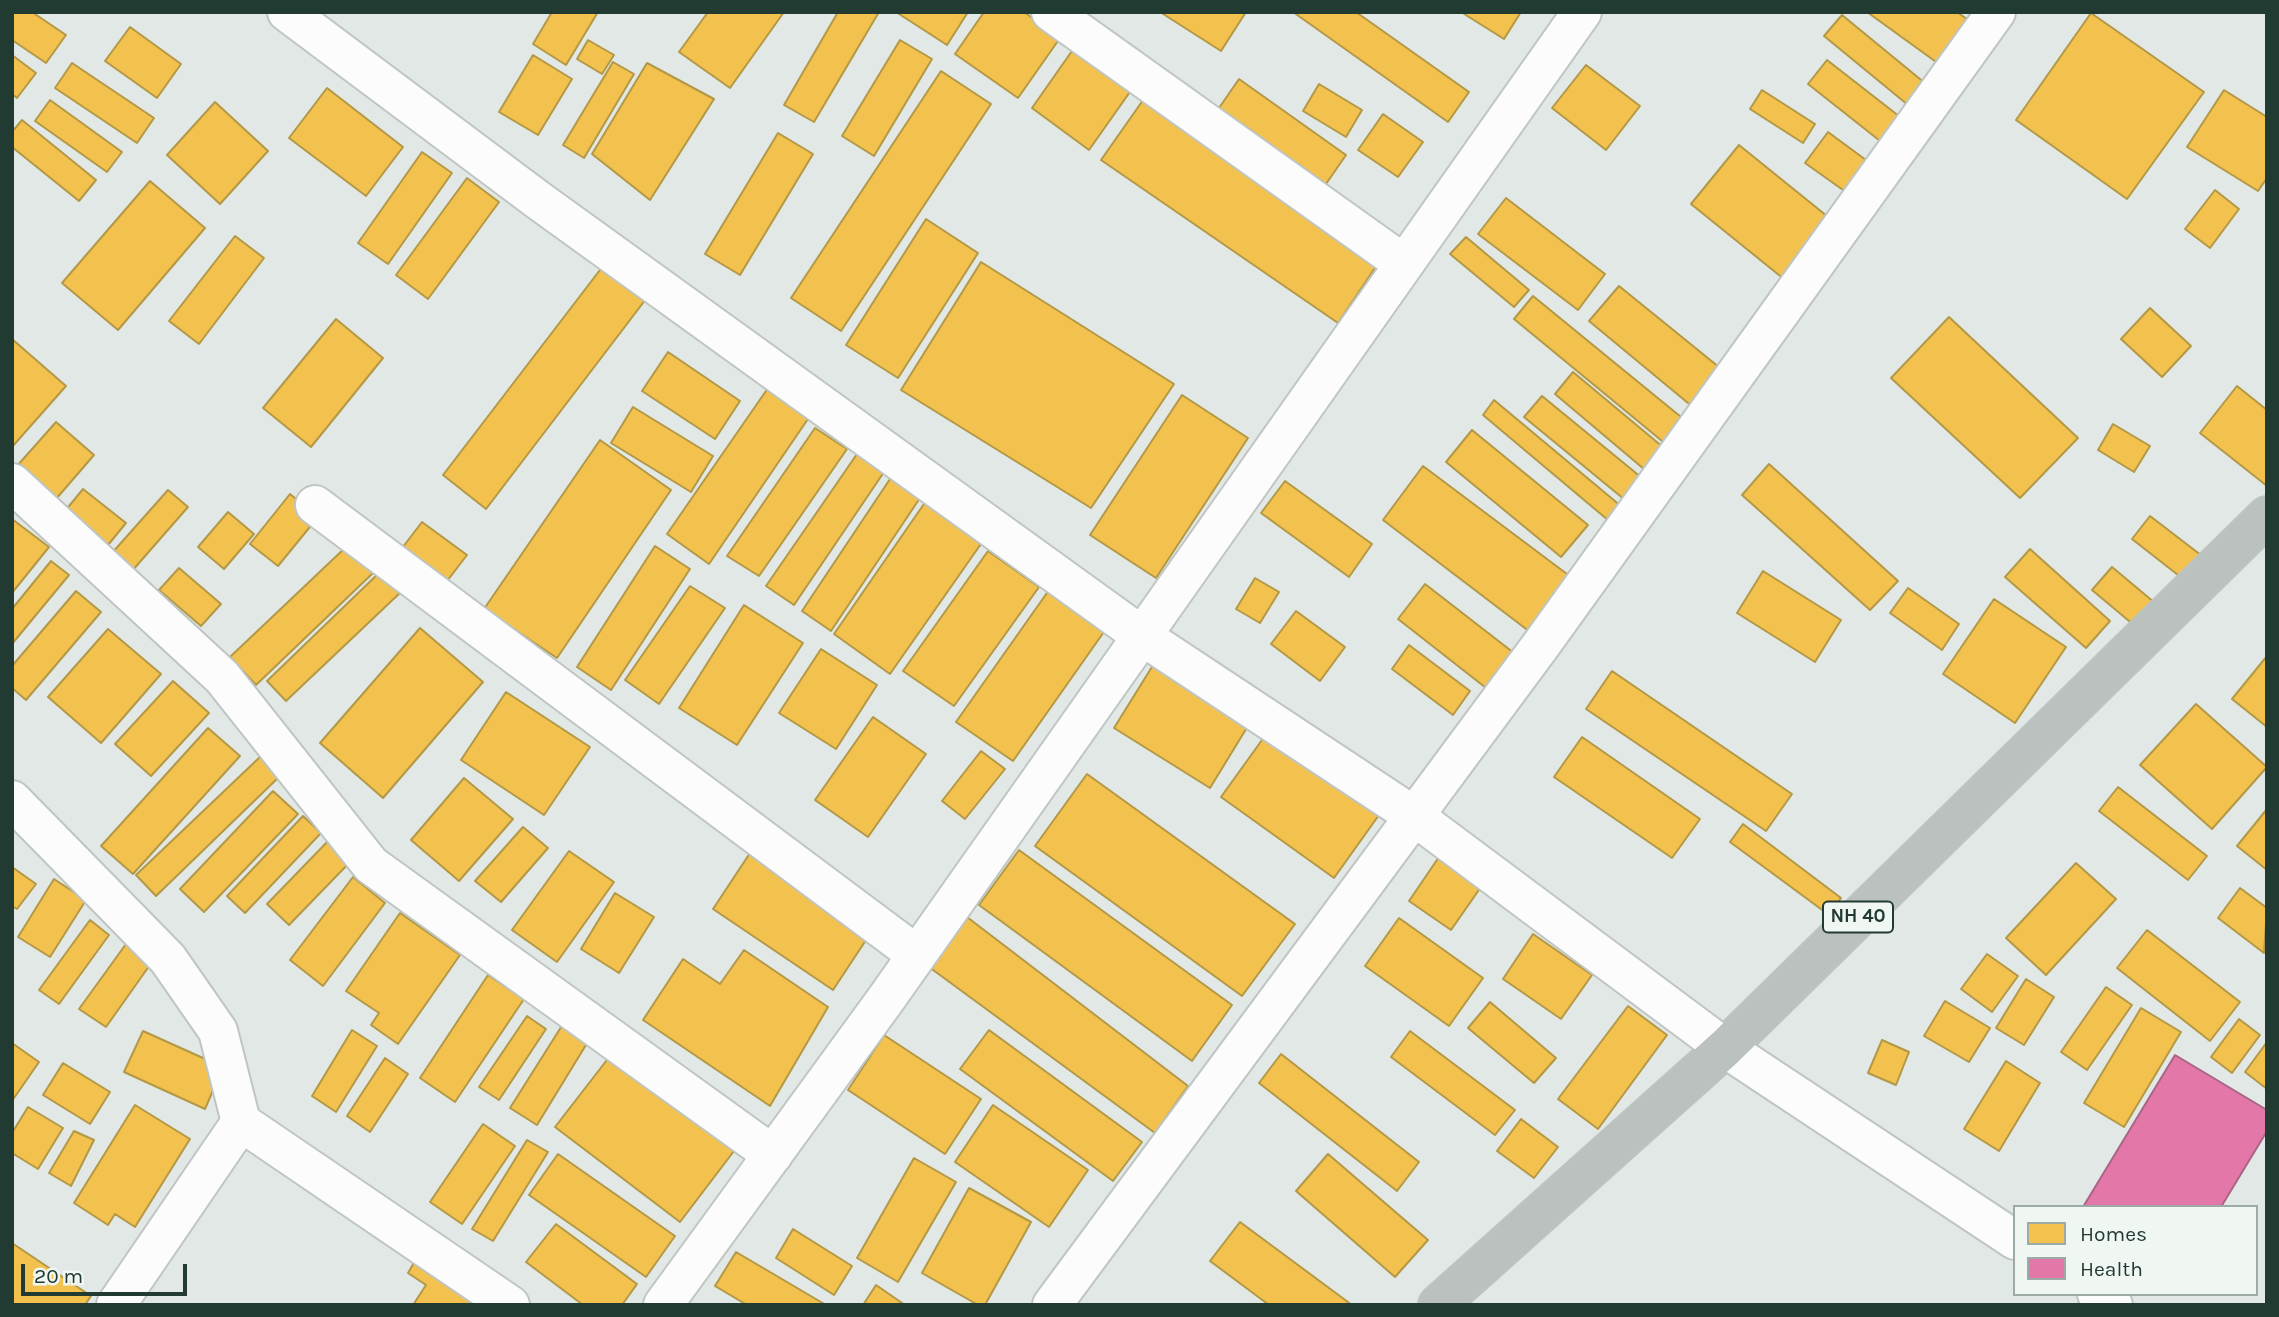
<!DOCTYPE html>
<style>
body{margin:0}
#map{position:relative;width:2279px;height:1317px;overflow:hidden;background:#e2e8e5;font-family:Karla,sans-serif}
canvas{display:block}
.frame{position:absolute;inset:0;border:14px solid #213a32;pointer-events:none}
.legend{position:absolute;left:2013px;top:1205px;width:245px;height:91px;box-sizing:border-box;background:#f0f7f3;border:2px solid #9daba6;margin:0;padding:9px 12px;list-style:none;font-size:21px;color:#213a32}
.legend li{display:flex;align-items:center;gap:14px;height:35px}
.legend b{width:35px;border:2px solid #9daba6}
.scale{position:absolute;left:21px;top:1264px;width:166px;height:32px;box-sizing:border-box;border:4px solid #213a32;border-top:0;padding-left:9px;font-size:21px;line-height:24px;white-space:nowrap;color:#213a32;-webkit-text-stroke:5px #f0f7f3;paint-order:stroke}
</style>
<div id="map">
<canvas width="2279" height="1317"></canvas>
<div class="frame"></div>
<ul class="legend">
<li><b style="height:19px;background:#f2c14e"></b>Homes</li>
<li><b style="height:19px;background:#e377a8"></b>Health</li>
</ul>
<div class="scale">20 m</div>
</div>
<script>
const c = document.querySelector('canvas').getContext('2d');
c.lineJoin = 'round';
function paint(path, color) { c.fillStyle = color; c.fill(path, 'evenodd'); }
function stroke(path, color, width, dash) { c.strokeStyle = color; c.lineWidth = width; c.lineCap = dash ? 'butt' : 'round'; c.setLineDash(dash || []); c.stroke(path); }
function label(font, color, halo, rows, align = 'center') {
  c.font = font + ' Karla,sans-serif'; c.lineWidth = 7; c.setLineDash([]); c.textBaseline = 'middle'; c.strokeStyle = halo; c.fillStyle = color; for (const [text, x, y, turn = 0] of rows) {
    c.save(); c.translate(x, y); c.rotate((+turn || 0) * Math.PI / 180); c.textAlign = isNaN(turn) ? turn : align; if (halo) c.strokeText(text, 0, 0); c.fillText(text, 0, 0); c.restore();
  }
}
const homes = new Path2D(`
 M12,12H32L66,35L46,63L12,40Z
 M552,12H598L566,65L533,44Z
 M708,12H784L730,88L679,52Z
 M838,12H879L814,122L784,105Z
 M896,12H968L947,45Z
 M984,12H1024L1060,38L1018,98L955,54Z
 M1160,12H1246L1221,51Z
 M1293,12H1356L1469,92L1448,122Z
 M1461,12H1521L1504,39Z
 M1867,12H1957L1992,37L1961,80Z
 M2091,13L2204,92L2127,199L2016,120Z
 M1842,15L1937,93L1919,114L1824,36Z
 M130,27L181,64L157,98L105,61Z
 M588,40L614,55L602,74L577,59Z
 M900,40L932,59L874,156L842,136Z
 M1074,48L1132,89L1089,150L1032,108Z
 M12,55L36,73L17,98L12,94Z
 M533,55L572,79L538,135L499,112Z
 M1827,60L1913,127L1894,152L1808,84Z
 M613,62L634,74L584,158L563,145Z
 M72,63L154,118L137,143L55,88Z
 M647,63L714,99L650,200L592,154Z
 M1586,65L1640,106L1606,150L1552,108Z
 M941,71L991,104L841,331L791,298Z
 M1239,79L1346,155L1326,184L1219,108Z
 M1319,84L1362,110L1346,137L1303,111Z
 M327,88L403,147L366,196L289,138Z
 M1762,90L1815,124L1803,143L1750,109Z
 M2224,90L2267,117V178L2258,191L2187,147Z
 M1148,93L1383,256L1338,323L1101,160Z
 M50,100L122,152L107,172L35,121Z
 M215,102L268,151L220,204L167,155Z
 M1383,114L1423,142L1398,177L1358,150Z
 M22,120L96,180L79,201L12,147V132Z
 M1828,132L1889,177L1867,207L1805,163Z
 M778,133L813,154L740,275L705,254Z
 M1739,145L1843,229L1795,288L1691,204Z
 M422,152L452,173L388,264L358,243Z
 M467,178L499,202L428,299L396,275Z
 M150,181L205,228L118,330L62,283Z
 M2215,190L2239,209L2210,248L2185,229Z
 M1506,198L1605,274L1578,310L1478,234Z
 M926,219L978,253L898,378L846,345Z
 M235,236L264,258L199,344L169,321Z
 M1466,237L1529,290L1514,307L1450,254Z
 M981,262L1174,384L1091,508L901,390Z
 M603,266L646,299L486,509L443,475Z
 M1619,286L1730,376L1700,413L1589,321Z
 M1533,296L1692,426L1673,450L1514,319Z
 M2150,308L2191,346L2162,377L2121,339Z
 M1949,317L2078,438L2020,498L1891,378Z
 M336,319L383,358L311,447L263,408Z
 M12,339L66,386L12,447Z
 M668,352L740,401L715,439L642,391Z
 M1573,372L1670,453L1651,475L1555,394Z
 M2237,386L2267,410V486L2200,433Z
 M768,388L810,416L709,564L667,534Z
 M1182,395L1248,438L1156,578L1090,535Z
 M1542,396L1653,487L1636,509L1524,417Z
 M1494,400L1628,512L1615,526L1483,415Z
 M633,407L713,456L691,492L611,443Z
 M56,422L94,455L56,499L17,466Z
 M2113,424L2150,446L2134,472L2098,450Z
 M815,428L847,449L759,576L727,556Z
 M1472,430L1588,525L1561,557L1446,462Z
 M600,440L671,490L557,658L484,609Z
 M857,454L884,472L794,605L766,586Z
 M1769,464L1898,581L1870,610L1742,495Z
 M1423,466L1575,580L1534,635L1383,520Z
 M892,476L922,495L831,631L802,611Z
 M1285,481L1372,544L1349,577L1261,513Z
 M83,489L126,523L108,545L65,511Z
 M168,490L188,507L132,571L112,553Z
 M290,494L318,517L278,566L250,544Z
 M926,501L983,541L890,674L834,634Z
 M228,512L254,534L224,569L198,547Z
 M2150,516L2210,562L2192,586L2132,539Z
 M12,519L49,547L12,593Z
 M422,522L467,555L441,589L396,556Z
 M347,546L373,573L256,685L230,657Z
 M655,546L690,569L611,690L577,667Z
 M2030,549L2110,621L2086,648L2005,577Z
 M988,551L1039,587L954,706L903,671Z
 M51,561L69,575L12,644V609Z
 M2112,567L2155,603L2135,626L2092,590Z
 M179,568L221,604L201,626L159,590Z
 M382,570L402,591L286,701L267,681Z
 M1763,571L1841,620L1815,662L1737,613Z
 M1255,578L1279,592L1260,623L1236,609Z
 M1425,584L1523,660L1495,695L1398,619Z
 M690,586L725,608L659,704L625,680Z
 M1908,588L1959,624L1942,650L1890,613Z
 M1049,590L1106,629L1013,761L956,722Z
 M76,591L101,612L26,700L12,688V666Z
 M1994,599L2066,647L2015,723L1943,674Z
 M744,605L803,643L737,745L679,708Z
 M1296,611L1345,647L1320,681L1271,644Z
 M420,628L483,682L383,798L320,743Z
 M108,629L161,674L101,743L48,697Z
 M1409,645L1470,691L1453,715L1392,669Z
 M821,649L877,685L836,749L779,713Z
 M2267,656V727L2232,699Z
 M1155,662L1251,721L1210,788L1114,728Z
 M1612,671L1792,794L1766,831L1586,709Z
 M173,681L209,713L151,776L115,744Z
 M506,692L590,747L544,815L461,760Z
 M2196,704L2267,767L2212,829L2140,765Z
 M873,717L926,754L868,837L815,800Z
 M208,728L240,756L133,874L101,846Z
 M1267,733L1379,815L1334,878L1221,797Z
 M1582,737L1700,819L1672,858L1554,777Z
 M981,751L1005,769L965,819L942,801Z
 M261,756L280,776L156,896L136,875Z
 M1087,774L1295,924L1242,996L1035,846Z
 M464,778L513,819L459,881L411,840Z
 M2118,787L2207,856L2188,880L2099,811Z
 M273,791L298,814L204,912L180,889Z
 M2267,809V870L2237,846Z
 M303,816L321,833L245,913L227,896Z
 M1743,824L1841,898L1829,915L1730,842Z
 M523,827L548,848L501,902L475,881Z
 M330,839L352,860L289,925L267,904Z
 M1019,850L1232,1005L1192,1061L979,905Z
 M569,851L614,882L557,962L512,930Z
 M750,853L870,934L833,990L713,909Z
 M1441,854L1483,884L1451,930L1409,901Z
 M2076,863L2116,899L2046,975L2006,938Z
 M12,867L36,884L17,909L12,906Z
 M353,877L385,903L323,986L290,960Z
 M54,879L86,900L50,957L18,937Z
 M2240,888L2267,908L2264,953L2218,918Z
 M615,893L654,917L619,973L581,949Z
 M400,913L460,955L398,1044L371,1025L379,1013L346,991Z
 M967,917L1188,1086L1155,1133L929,967Z
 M1399,918L1483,978L1449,1026L1365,966Z
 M90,920L109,935L59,1004L39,990Z
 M2147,930L2240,1002L2210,1041L2117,968Z
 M1533,934L1592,975L1561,1019L1503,979Z
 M126,944L152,962L106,1027L79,1009Z
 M744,950L828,1007L770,1106L643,1020L683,959L720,984Z
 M1987,954L2018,976L1992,1012L1961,989Z
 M488,975L524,999L455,1102L420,1078Z
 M2026,979L2054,997L2024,1045L1996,1028Z
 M2106,987L2132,1005L2087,1070L2061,1052Z
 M1945,1001L1990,1028L1969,1062L1924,1036Z
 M1490,1002L1556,1058L1534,1083L1468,1028Z
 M1628,1006L1667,1035L1598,1129L1558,1099Z
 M2141,1008L2181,1032L2124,1127L2084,1103Z
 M527,1016L546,1029L499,1100L479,1087Z
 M2239,1019L2260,1035L2232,1073L2211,1057Z
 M563,1024L589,1040L537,1125L510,1108Z
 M352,1030L377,1046L336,1112L312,1096Z
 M989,1030L1142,1142L1113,1181L960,1069Z
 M143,1031L223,1067L205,1109L124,1072Z
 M1410,1031L1515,1110L1495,1135L1391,1057Z
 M884,1035L981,1099L945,1154L848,1090Z
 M1882,1040L1909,1052L1896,1085L1868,1073Z
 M2267,1042V1089L2245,1072Z
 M12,1043L39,1062L12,1101Z
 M1281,1054L1419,1162L1397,1191L1259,1083Z
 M610,1056L734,1151L680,1222L555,1127Z
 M385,1058L408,1074L370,1132L347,1116Z
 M2006,1061L2040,1083L1999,1151L1964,1129Z
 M63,1063L110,1092L90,1124L43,1095Z
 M135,1105L190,1139L135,1227L115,1214L108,1225L74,1203Z
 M993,1105L1088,1170L1049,1227L955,1162Z
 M28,1107L63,1128L38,1169L12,1153V1133Z
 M1521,1119L1558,1147L1534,1178L1497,1151Z
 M483,1124L515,1146L462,1224L430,1202Z
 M74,1131L94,1140L71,1186L49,1173Z
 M527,1140L548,1152L493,1241L472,1229Z
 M558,1154L675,1236L646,1277L529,1195Z
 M1328,1154L1428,1240L1395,1277L1296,1191Z
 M914,1158L956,1182L898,1282L857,1258Z
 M969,1188L1031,1222L985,1305H978L922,1273Z
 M1240,1222L1352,1305H1269L1210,1261Z
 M556,1224L637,1284L622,1305H583L526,1262Z
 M793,1229L852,1266L834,1295L776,1258Z
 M12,1243L91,1296L85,1305H12Z
 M736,1252L826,1305H747L715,1286Z
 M415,1261L500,1305H413L426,1285L408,1273Z
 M876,1285L905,1305H863Z`);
const health = new Path2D(`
 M2175,1055L2267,1110V1131L2221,1207H2083Z`);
const minor = new Path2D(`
 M287,12L538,200L1142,636L1414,816L1725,1048L2015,1240
 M1051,12L1404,264
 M12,483L222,677L371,865L773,1155
 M315,505L917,955
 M12,800L168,959L218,1031L241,1122
 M2097,1294L2113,1305
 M116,1305L241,1122L510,1305
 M663,1305L886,999L1582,12
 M1052,1305L1541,645L1996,12`);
const highway = new Path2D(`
 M1438,1305L1725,1048L2267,516`);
const shields = [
 [1858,917,70]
];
const shieldNames = [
 ["NH 40",1858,917]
];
paint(homes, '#f2c14e');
stroke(homes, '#b39846', 2);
paint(health, '#e377a8');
stroke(health, '#a96585', 2);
stroke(minor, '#bfc5c2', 42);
stroke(highway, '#bcc4c1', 42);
stroke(minor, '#fbfcfb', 38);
stroke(highway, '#bac1bf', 38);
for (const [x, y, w] of shields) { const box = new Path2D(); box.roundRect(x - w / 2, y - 15.5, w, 31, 5); c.fillStyle = '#f0f7f3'; c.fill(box); stroke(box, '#213a32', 2); }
label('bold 19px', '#213a32', null, shieldNames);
</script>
